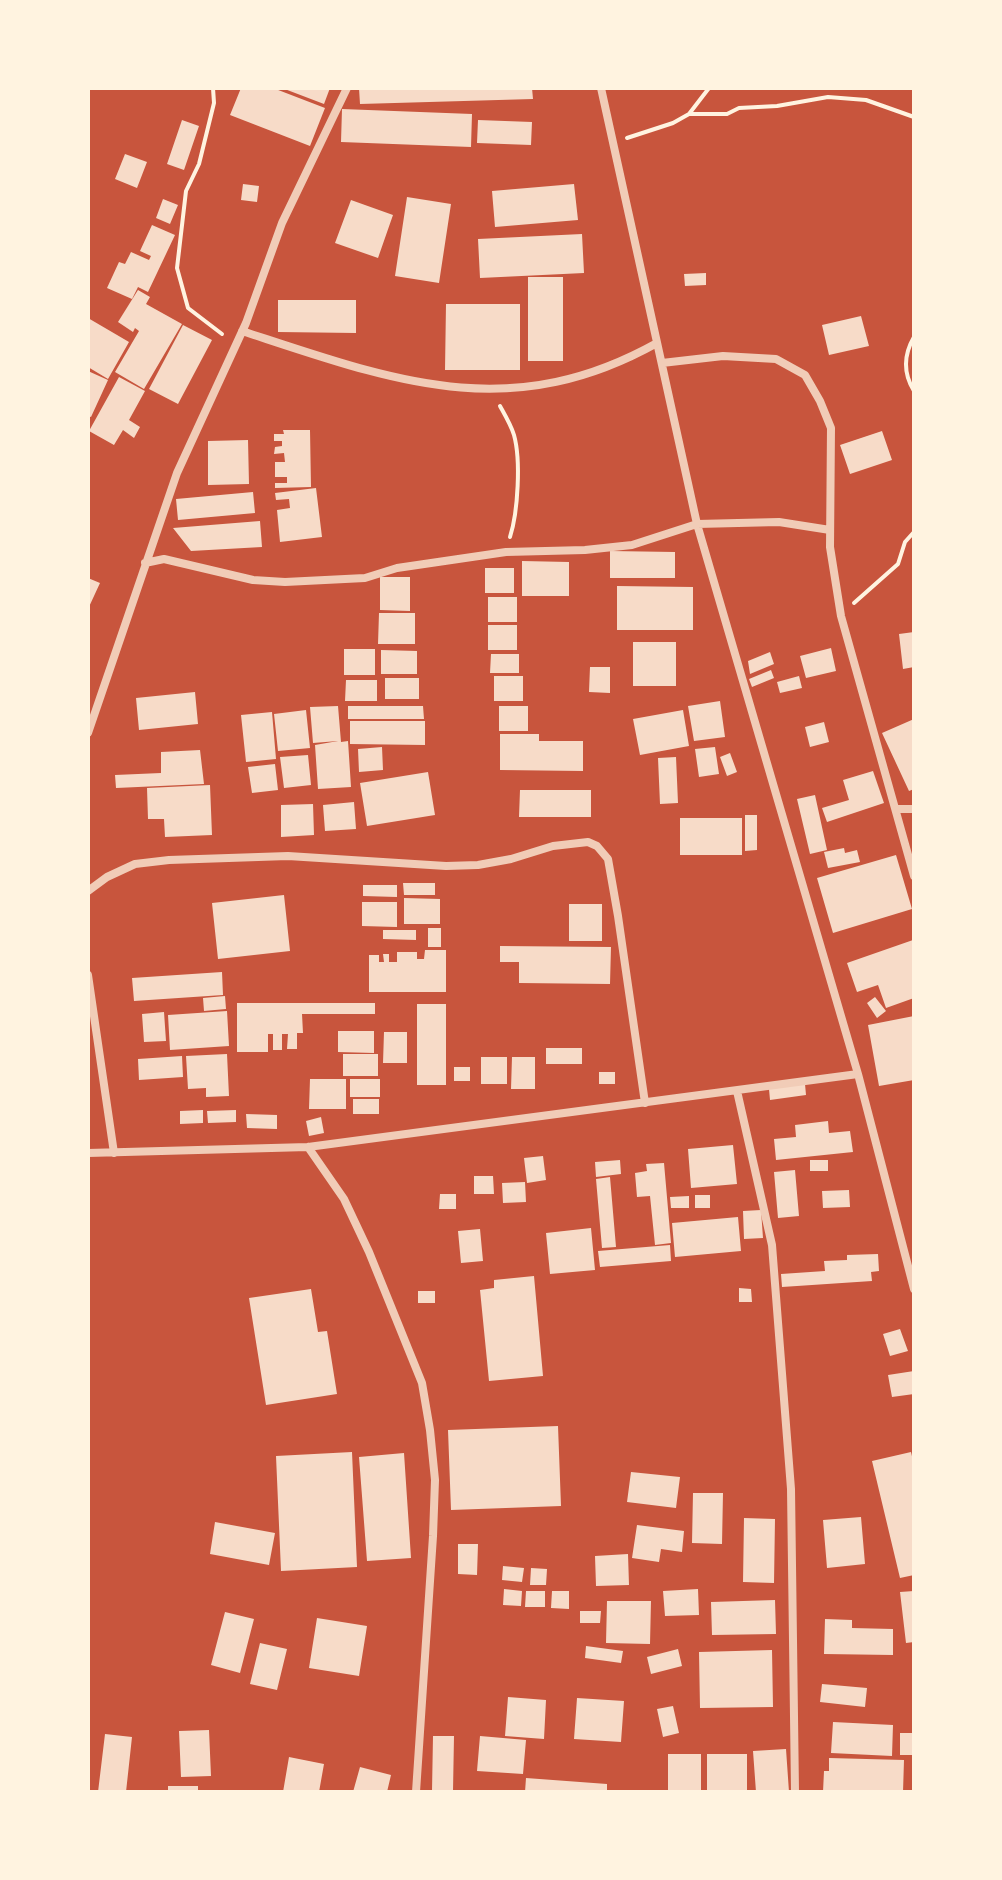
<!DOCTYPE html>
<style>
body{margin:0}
#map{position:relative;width:1002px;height:1880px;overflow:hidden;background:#c8553d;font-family:"Noto Serif",serif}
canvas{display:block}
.frame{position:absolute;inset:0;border:90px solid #fff3e0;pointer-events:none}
</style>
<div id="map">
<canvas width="1002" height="1880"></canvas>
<div class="frame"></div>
</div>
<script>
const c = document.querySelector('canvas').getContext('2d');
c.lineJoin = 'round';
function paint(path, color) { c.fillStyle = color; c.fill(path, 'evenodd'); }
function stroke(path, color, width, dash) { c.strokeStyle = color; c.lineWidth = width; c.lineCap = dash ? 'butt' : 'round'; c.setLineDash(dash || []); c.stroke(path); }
const building = new Path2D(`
 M241,88H273L325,108L310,146L230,115Z
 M282,88H330L324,104Z
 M359,88H532L533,99L360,104Z
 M342,109L472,114L471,147L341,142Z
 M182,120L199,126L184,170L167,164Z
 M478,120L532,122L531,145L477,143Z
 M125,154L147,162L137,188L115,179Z
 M243,184L259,186L257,202L241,200Z
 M574,184L578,220L495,227L492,191Z
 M407,197L451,204L439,283L395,276Z
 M163,199L178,205L170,224L156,218Z
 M351,200L393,215L378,258L335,243Z
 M152,225L175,235L148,292L138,287L132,299L107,288L119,262L125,264L131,252L149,260L151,256L140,251Z
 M582,234L584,273L480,278L478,239Z
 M706,273V285L685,286L684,274Z
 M528,277H563V361H528Z
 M138,290L150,297L146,304L182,324L144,389L115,372L139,331L135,328L133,332L118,322Z
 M278,300H356V333L278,332Z
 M446,304H520V370H445Z
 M861,316L869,346L829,355L822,325Z
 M88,318L129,342L108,379L88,367Z
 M183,325L212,340L178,404L149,389Z
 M88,371L108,380L91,417L88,416Z
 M119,377L145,391L129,420L140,427L134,438L123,430L114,445L89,431Z
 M283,430H310L311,487L275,488V483H287V477H275V462H285L284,453L274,454L275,447L282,446V441H274V434H284Z
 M882,431L892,460L850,474L840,445Z
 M248,440L249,484L208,485V441Z
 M316,488L322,537L280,542L277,510L290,508L289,499L276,500L275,493Z
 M253,492L255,513L178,520L176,499Z
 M260,521L262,547L191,551L173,528Z
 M610,551L675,552V578H610Z
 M522,561L569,562V596H522Z
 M485,568H514V593H485Z
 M380,577H410V611L380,610Z
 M88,578L100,583L88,609Z
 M617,586L693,587V630H617Z
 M488,597H517V622H488Z
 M379,613H415V644H378Z
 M488,625H517V650H488Z
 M914,632V667L903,669L899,634Z
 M633,642H676V686H633Z
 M831,648L836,671L806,678L800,656Z
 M344,649H375V675H344Z
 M381,650L417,651V674H381Z
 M770,652L774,664L750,674L748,661Z
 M491,654H519V673H490Z
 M590,667H610V693L589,692Z
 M771,670L774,678L752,687L749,679Z
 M494,676H523V701H494Z
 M799,676L802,688L780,693L777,682Z
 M385,678H419V699H385Z
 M346,680H377V701H345Z
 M195,692L198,724L139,730L136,698Z
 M720,701L725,737L694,741L688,706Z
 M338,706L341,742L348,741L351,787L318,789L315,745L338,741L313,743L310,707Z
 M348,706H423L424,719H348Z
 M499,706H528V731H499Z
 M306,710L310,748L278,751L274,714Z
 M683,710L689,746L640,755L633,719Z
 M272,712L276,759L246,762L241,715Z
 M914,719V789L909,791L882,733Z
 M350,721H425V745L350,744Z
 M824,722L829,742L810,747L805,727Z
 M500,734H539V741H583V771L500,770Z
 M382,747L383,770L359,772L358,749Z
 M715,747L719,774L699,777L695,749Z
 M200,750L204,784L116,788L115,775L161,773V752Z
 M730,753L737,772L727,776L720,757Z
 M308,755L311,785L284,788L280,757Z
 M676,757L678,803L660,804L658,758Z
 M275,764L278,790L252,793L248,767Z
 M873,771L884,803L827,822L822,808L849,800L843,780Z
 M428,772L435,815L367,826L360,783Z
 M210,785L212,835L165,837L164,819H148L147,788Z
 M520,790H591V817H519Z
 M815,795L827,850L810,854L797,799Z
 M354,802L356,829L325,831L323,805Z
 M313,804L314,835L281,837V805Z
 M745,815H757V850L745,851Z
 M680,818H742V855H680Z
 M844,848L845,853L857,850L860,862L828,868L824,852Z
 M896,855L912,909L833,933L817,878Z
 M403,883H435V895H404Z
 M363,885H397V897L363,896Z
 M284,895L290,951L218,959L212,903Z
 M404,898L440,899V924H404Z
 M362,902H397V927L362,926Z
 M569,904H602V941H569Z
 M428,928H441V947H428Z
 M383,930H416V940L383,939Z
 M913,940L914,998L886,1008L878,985L857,992L847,963Z
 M500,946L611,947L610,984L519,983V962H500Z
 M425,950H446V992H369V955H379V962H384L383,954H389V962H397V952H417V959H424Z
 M222,972L223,995L134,1001L132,978Z
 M225,996L226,1009L204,1011L203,998Z
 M875,997L886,1011L877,1018L867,1003Z
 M237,1003H375V1014H302L303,1033H297V1049H287L288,1034H282V1050H273V1034H268V1052H237Z
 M417,1004H446V1085H417Z
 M227,1011L229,1046L170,1050L168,1015Z
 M164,1012L166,1041L144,1042L142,1014Z
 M914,1016V1080L879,1086L868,1025Z
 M338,1031H374V1053L338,1052Z
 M384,1032H407V1063H383Z
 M546,1048H582V1064H546Z
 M227,1054L229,1096L206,1097V1088L188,1089L186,1056Z
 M343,1054H378V1076H343Z
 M182,1056L183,1077L139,1080L138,1059Z
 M481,1057H507V1084H481Z
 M512,1057H535V1089H511Z
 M454,1067H470V1081H454Z
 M599,1072H615V1084H599Z
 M310,1079H346V1109H309Z
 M350,1079H380V1097H350Z
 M805,1084L806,1095L770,1100L769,1089Z
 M353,1099H379V1114H353Z
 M203,1110V1123L180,1124V1111Z
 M236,1110V1122L208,1123L207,1111Z
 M246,1114L277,1115V1129L247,1128Z
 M321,1117L324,1133L309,1136L306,1121Z
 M828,1121L829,1133L850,1131L853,1152L776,1160L774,1139L796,1137L795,1125Z
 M733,1145L737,1184L691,1188L688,1149Z
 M543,1156L546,1180L527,1183L524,1158Z
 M620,1160L621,1174L596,1177L595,1162Z
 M810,1160H828V1171H810Z
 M664,1163L671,1243L655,1245L650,1196L637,1197L635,1173L647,1171L646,1164Z
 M795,1170L799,1216L778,1218L774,1172Z
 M474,1176H493L494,1194H474Z
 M610,1177L616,1247L602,1248L596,1179Z
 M525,1182L526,1202L503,1203L502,1183Z
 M849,1190L850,1207L823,1208L822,1191Z
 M440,1194H456V1209H439Z
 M695,1195H710V1208H695Z
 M689,1196V1208H671L670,1197Z
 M761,1210L763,1238L744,1239L743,1211Z
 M738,1217L741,1251L675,1257L672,1223Z
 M591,1228L595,1270L550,1274L546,1233Z
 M480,1229L483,1261L461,1263L458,1231Z
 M670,1245L671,1261L600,1267L598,1251Z
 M878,1254L879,1271L871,1272L872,1281L782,1287L781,1274L825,1271L824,1261L847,1260V1255Z
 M534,1276L543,1376L489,1381L480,1290L494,1288V1280Z
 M739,1288L751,1289L752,1302H739Z
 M311,1289L318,1332L327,1331L337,1394L266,1405L249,1298Z
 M418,1291H435V1303H418Z
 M900,1329L908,1351L890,1356L883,1334Z
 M914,1371V1394L892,1397L888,1375Z
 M558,1426L561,1506L451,1510L448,1430Z
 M352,1452L357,1567L281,1571L276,1456Z
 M911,1452L914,1465V1575L900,1578L872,1461Z
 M404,1453L411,1558L367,1561L359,1457Z
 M631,1472L680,1477L676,1508L627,1502Z
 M693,1493H723L722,1544L692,1543Z
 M861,1517L865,1564L827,1568L823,1520Z
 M744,1518L775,1519L774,1583L743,1582Z
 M215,1522L275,1533L269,1565L210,1554Z
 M637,1525L684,1531L682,1552L661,1549L659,1562L632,1558Z
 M458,1544H478L477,1575L458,1574Z
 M628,1554L629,1585L596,1586L595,1556Z
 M503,1566L524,1568L522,1582L502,1580Z
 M531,1568L547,1569L546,1585H530Z
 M504,1589L522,1591L521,1606L503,1605Z
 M698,1589L699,1615L665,1616L663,1591Z
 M526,1591H545V1607H525Z
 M552,1591H569V1609L551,1608Z
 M914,1591V1642L906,1643L900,1592Z
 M775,1600L776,1634L712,1635L711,1602Z
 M607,1601H651L650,1644L606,1643Z
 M580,1611H601L600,1623H580Z
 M225,1612L254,1619L240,1673L211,1665Z
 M317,1618L367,1626L359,1676L309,1668Z
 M825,1619L852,1620V1628L893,1629V1655L824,1654Z
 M260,1643L287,1649L277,1690L250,1684Z
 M586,1646L623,1651L621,1663L585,1658Z
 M678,1649L682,1666L651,1674L647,1657Z
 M772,1650L773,1707L700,1708L699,1652Z
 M822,1684L867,1688L865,1707L820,1702Z
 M508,1697L546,1700L544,1739L505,1736Z
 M577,1698L624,1701L621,1742L574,1739Z
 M673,1706L679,1733L663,1737L657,1709Z
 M833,1722L893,1725L892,1756L831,1753Z
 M209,1730L211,1776L181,1777L179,1731Z
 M900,1733H914V1755H900Z
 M105,1734L132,1737L126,1792H98Z
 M433,1736H454L453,1791H432Z
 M480,1736L526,1740L523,1774L477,1771Z
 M786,1749L789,1792H756L753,1751Z
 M668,1754H701V1792H668Z
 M707,1754H747V1792H707Z
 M289,1757L324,1764L319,1792H283Z
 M829,1758L904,1760L903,1792H823L824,1771H829Z
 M360,1767L391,1775L387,1792H353Z
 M526,1778L607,1784V1792H525Z
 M168,1786H198V1792H168Z`);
const path = new Path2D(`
 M213,88L214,103L199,164L186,191L177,268L188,308L222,334
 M689,114H727L739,108L777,106L828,97L866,100L914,117
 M627,138L673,123L689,114L709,88
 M914,337C903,356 903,373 914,391
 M500,406C505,415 511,425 514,435C521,460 518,512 510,537
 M854,603L898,564L905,542L914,532`);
const minor = new Path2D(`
 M601,88L697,524L858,1074L914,1289
 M242,331C392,380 508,426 657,343
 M662,363L723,356L776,359L805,375L820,401L831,428L830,547L841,616L914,876
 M145,563L164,559L253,580L285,582L365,578L397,568L506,552L585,550L632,545L697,524L779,522L830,530
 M88,733L177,473L246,323L282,223L347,88
 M897,809H914
 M88,891L107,877L135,864L169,860L288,856L446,866L478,865L511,859L553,846L588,842L597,846L608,859L618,916L645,1103
 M88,975L114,1153
 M737,1091L772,1245L791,1489L795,1792
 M308,1147L344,1199L369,1252L422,1383L430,1430L435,1480L433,1536L416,1792
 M88,1153L308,1147L858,1074`);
paint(building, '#f7dbc8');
stroke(path, '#fff3e0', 4);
stroke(minor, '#f1ccb7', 8);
</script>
